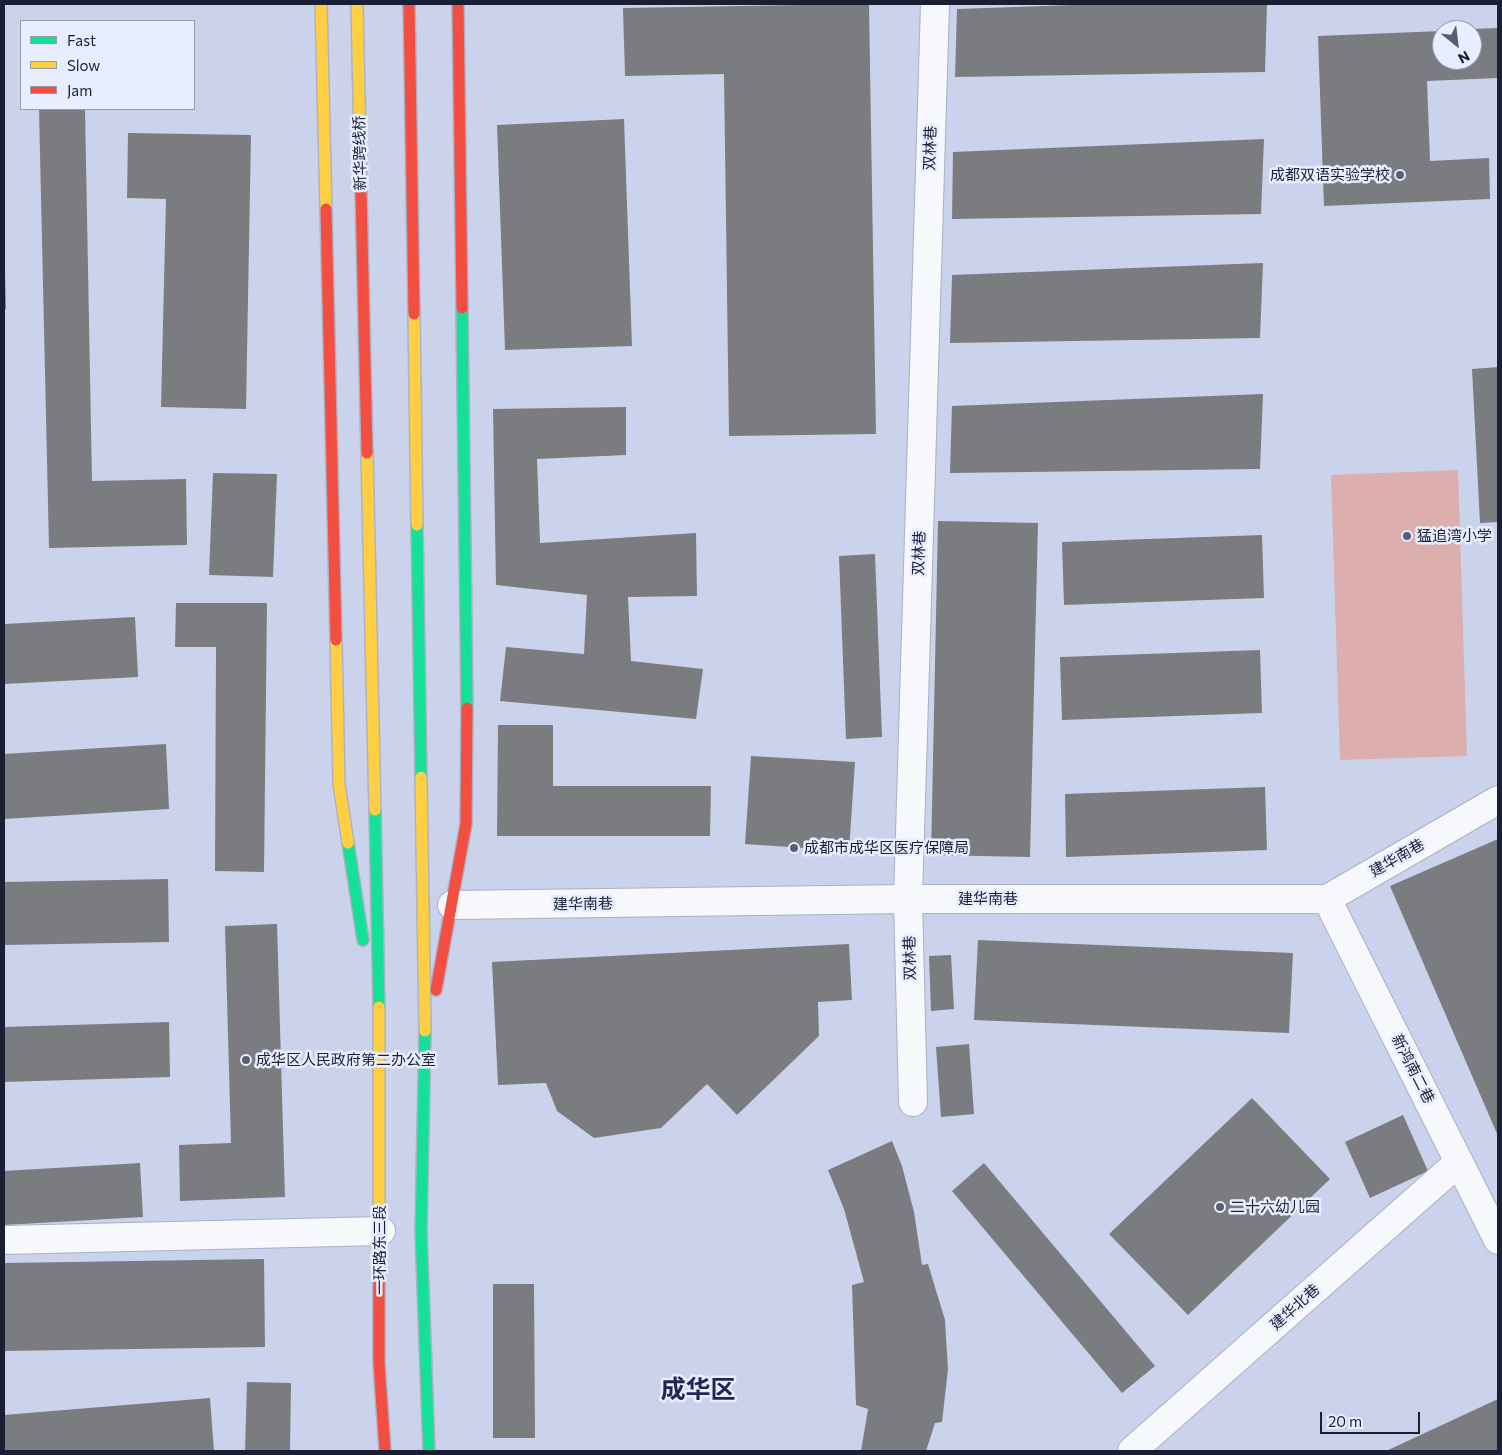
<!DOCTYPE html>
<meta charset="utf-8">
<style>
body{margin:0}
#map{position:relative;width:1502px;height:1455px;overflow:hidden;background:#cbd3ec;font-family:Commissioner,sans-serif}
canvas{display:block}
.frame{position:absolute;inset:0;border:5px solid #1a1f34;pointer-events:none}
.legend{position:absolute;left:20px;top:20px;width:175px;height:90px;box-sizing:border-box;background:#e8edff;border:1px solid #969bae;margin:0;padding:6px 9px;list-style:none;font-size:15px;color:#1a1f34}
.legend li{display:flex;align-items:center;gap:10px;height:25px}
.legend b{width:25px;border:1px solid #969bae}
.north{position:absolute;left:1432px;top:20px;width:50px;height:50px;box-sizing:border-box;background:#e8edff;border:1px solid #969bae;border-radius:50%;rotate:151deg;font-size:14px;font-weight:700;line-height:20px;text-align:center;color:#1a1f34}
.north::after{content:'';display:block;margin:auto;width:18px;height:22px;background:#585e74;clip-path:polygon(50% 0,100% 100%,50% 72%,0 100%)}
.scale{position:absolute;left:1320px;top:1412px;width:100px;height:22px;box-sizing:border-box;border:2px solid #1a1f34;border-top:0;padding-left:6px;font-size:15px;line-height:18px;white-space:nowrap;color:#1a1f34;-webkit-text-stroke:4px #e8edff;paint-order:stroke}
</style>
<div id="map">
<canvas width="1502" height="1455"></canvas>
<div class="frame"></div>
<ul class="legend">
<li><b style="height:6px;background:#16e098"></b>Fast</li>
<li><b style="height:6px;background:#ffcf43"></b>Slow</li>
<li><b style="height:6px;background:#f24e42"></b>Jam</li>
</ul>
<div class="north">N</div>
<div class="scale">20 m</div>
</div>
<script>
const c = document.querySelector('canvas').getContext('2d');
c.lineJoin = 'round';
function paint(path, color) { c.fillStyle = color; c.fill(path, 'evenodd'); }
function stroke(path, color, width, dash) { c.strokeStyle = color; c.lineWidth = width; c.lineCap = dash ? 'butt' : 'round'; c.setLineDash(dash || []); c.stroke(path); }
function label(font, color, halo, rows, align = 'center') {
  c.font = font + ' Commissioner,"Noto Sans SC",sans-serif'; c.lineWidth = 5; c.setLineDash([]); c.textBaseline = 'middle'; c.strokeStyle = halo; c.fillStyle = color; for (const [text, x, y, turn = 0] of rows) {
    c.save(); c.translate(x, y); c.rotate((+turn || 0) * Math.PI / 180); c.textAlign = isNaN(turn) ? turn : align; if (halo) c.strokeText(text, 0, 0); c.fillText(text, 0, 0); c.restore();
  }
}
const green = new Path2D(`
 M1458,470L1467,756L1340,760L1331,475Z`);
const building = new Path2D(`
 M859,4H869L876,434L729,436L724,74L625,76L623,8Z
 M1101,4H1267L1265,72L955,77L957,9Z
 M1498,28V78L1427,81L1430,161L1489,158L1490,199L1324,206L1318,36L1442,31V60H1472V29Z
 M39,109H85L92,481L186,479L187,545L49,548Z
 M624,119L632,346L505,350L497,125Z
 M128,133L251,135L246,409L161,407L166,199L127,198Z
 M1264,139L1261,214L952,219L953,152Z
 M1263,263L1260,338L950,343L952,275Z
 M4,271H5L6,309H4Z
 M1498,367V522L1480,523L1472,369Z
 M1263,394L1260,469L950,473L952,406Z
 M626,407V455L537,459L540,543L696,533L697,596L628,597L631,661L703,669L696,719L500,701L506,647L584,654L587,595L496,585L493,409Z
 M213,473L277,474L273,577L209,575Z
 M938,521L1038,523L1030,857L931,855Z
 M1262,535L1264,598L1064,605L1062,542Z
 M875,554L882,737L846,739L839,556Z
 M176,603H267L264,872L215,871L216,647H175Z
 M135,617L138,677L4,684V624Z
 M1260,650L1262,713L1062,720L1060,657Z
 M498,725H553V786H711L710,836H497Z
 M166,744L169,809L4,819V754Z
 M751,756L855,762L849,851L745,844Z
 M1265,787L1267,850L1066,857L1065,794Z
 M1498,839V1136L1390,886Z
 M168,879L169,942L4,945V882Z
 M277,924L285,1197L180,1201L179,1145L231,1143L225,926Z
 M978,940L1293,953L1289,1033L974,1020Z
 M849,944L852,1000L818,1002L819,1036L737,1115L707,1084L661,1128L594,1138L557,1111L546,1083L498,1085L492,962Z
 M951,955L954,1009L931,1011L929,956Z
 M169,1022L170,1077L4,1082V1027Z
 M969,1044L974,1114L941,1117L936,1047Z
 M1252,1098L1330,1179L1188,1315L1109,1234Z
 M1403,1115L1428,1171L1370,1198L1345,1142Z
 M892,1141L902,1166L914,1212L922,1265L928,1264L945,1320L948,1369L942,1422L935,1423L926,1451H861L868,1409L856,1405L852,1285L864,1282L844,1209L828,1170Z
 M140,1163L143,1217L4,1225V1171Z
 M984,1163L1155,1366L1122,1393L952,1191Z
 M264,1259L265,1347L4,1351V1263Z
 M493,1284H534L535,1438H493Z
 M247,1382L291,1383L290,1451H245Z
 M210,1398L214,1451H4V1415Z
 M1498,1399V1451H1386Z`);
const street = new Path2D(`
 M1327,899L1498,1240
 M452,905L908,899H1327L1498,800
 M913,1102L908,899L935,4
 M4,1240L381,1231
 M1132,1451L1459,1162`);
const fast = new Path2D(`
 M462,308L467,708
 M417,525L421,777
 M375,810L379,1007
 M348,843L363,940
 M425,1031L421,1232L429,1451`);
const slow = new Path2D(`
 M321,4L326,209
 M357,4L361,192
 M414,314L417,525
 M367,453L375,810
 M336,640L339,784L348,843
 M421,777L425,1031
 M379,1007V1232`);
const jam = new Path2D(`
 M409,4L414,314
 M458,4L462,308
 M361,192L367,453
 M326,209L336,640
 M436,990L466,824L467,708
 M379,1232V1363L385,1451`);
const markers = [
 [1400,175,5,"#585e74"],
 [1407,536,5,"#585e74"],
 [794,848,5,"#585e74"],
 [246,1060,5,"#585e74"],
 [1220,1207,5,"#585e74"]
];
const streetNames = [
 ["双林巷",930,148,-88],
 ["新华跨线桥",360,153,-91],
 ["双林巷",919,553,-88],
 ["建华南巷",1397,858,-30],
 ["建华南巷",988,899],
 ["建华南巷",583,904,-1],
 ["双林巷",910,958,-91],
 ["新鸿南二巷",1413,1069,63],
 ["一环路东三段",380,1250,-90],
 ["建华北巷",1295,1307,-42]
];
const poiNames = [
 ["成都双语实验学校",1390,175,"right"],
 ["猛追湾小学",1417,536],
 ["成都市成华区医疗保障局",804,848],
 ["成华区人民政府第二办公室",256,1060],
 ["二十六幼儿园",1230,1207]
];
const townNames = [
 ["成华区",698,1390]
];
paint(green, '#ddaeae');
paint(building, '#7b7c7f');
stroke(street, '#a9b0c6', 30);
stroke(fast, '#adb3c4', 14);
stroke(slow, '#adb3c4', 14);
stroke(jam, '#adb3c4', 14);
stroke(street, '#f7f8fc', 28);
stroke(fast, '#16e098', 11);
stroke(slow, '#ffcf43', 11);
stroke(jam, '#f24e42', 11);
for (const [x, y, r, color] of markers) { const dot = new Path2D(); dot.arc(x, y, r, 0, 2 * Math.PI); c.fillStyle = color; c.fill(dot); stroke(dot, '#e8edff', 2); }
label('15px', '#1a1f34', '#e8edff', streetNames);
label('15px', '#1a1f34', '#e8edff', poiNames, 'left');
label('bold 25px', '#1e2653', '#e8edff', townNames);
</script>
